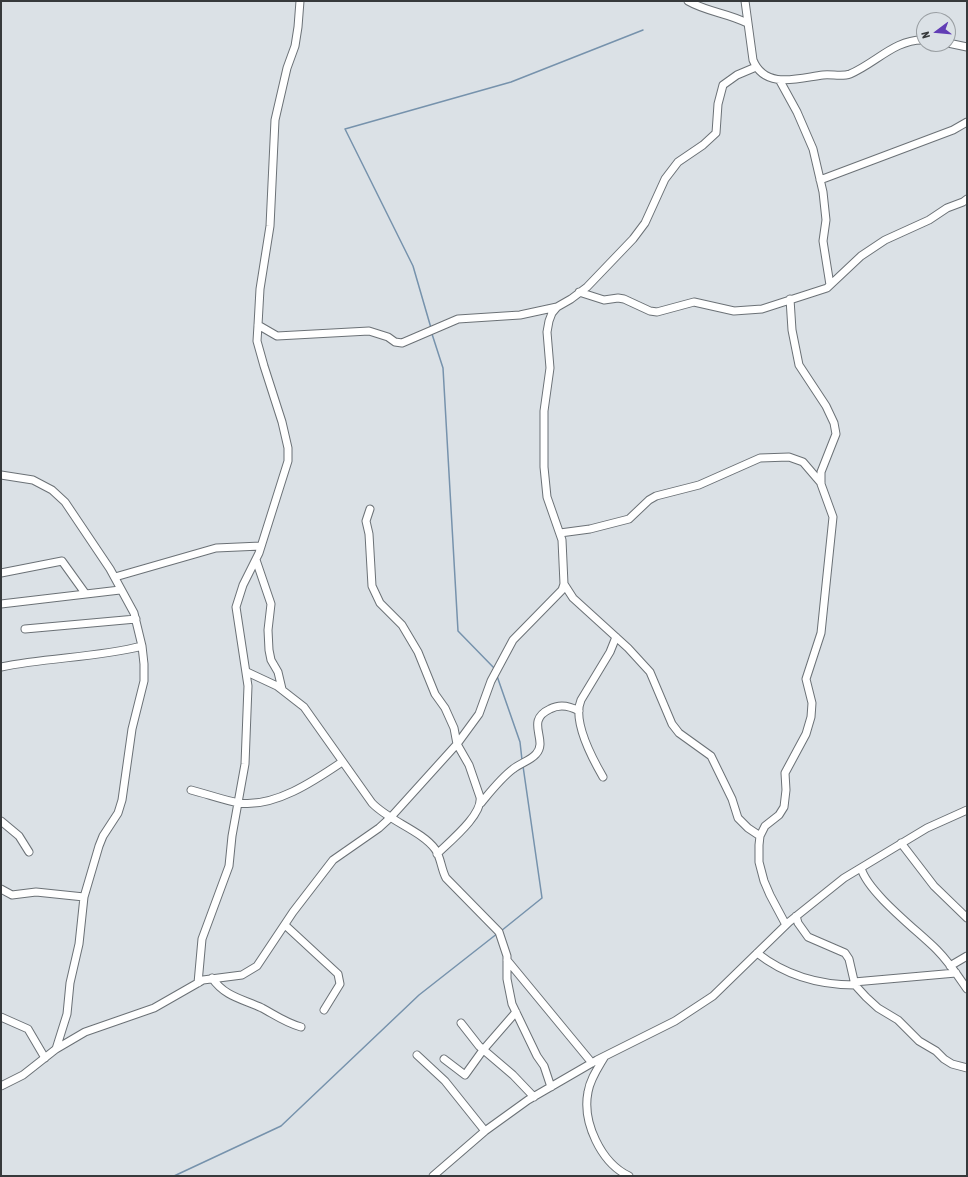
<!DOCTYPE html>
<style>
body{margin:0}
#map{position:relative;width:968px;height:1177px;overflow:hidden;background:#dbe1e6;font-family:"Asap Condensed",sans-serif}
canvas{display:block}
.frame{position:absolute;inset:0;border:2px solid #36393b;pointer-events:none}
.north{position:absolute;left:916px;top:12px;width:40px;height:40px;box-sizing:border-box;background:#dbe1e6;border:1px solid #999ea2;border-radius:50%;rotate:254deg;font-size:11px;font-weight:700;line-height:16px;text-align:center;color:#36393b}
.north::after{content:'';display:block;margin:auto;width:14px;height:18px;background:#613db5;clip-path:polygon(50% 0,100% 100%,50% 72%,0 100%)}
</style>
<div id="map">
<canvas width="968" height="1177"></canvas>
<div class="frame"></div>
<div class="north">N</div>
</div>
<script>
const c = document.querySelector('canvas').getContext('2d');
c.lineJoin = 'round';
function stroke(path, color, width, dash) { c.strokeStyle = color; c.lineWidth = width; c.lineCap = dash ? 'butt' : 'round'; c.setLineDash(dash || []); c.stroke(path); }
const stream = new Path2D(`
 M431,328L413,266L345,129L511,82L643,30
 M432,334L443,368L458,631L495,669
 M497,676L520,742L522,760
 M501,931L542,898L523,766
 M174,1176L281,1126L419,995L498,933`);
const minor = new Path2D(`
 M688,1C707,12 728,13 747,23
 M745,1L753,60C765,90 799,78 823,75C832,74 842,77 850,74C876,63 895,39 924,40
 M948,43L967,47
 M780,81L797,112L813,149L823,192L826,220L823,241L830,285
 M820,180L953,130L967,122
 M579,292L604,300L618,298L624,299L650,311L657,312L694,302L734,311L762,309L827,288L861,256L885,240L929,220L947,208L963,202L967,199
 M258,325L277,336L369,331L388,337L395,342L402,343L458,319L520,315L557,307
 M1,475L33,480L52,490L65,502L110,569L134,613L142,646L144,664V681L132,729L122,800L118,813L103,836L99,846L84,897L79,944L70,983L67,1014L56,1049
 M370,509L366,521L369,534L372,586L380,603L402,625L418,652L435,694L445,708L454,728L457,744L469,765L480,797C483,815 449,842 437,854
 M560,533L590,529L629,519L649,500L656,496L699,485L760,458L789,457L803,462L821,483
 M256,560L271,604L268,630L269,650L271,660L278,672L282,689
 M1,573L62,561L85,593
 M115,577L216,548L261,546
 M564,584L573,598L628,648L650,672L672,724L679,733L711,756L732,799L738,818L748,828L760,836
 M1,604L120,590
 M25,629L136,619
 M1,667C48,657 96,658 142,646
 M247,672L277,686L304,707L372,803C389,821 422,831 435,849C441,857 441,869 446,878L499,932L507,956V979L512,1004L537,1056L544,1066L551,1087
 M603,777C592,758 572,721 581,700L610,652L616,637
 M191,790C207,794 223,800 239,803C274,808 314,781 342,762
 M481,803C491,791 501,778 513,769C520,763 530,761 536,754C549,740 524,721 550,709C559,704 570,706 579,711
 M1,821L19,836L29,852
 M901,843L934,886L967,918
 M861,868C868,893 918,931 937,950C949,962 958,976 967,989
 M1,889L12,895L36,892L84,897
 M796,916L798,923L808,937L845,953L849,959L855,985L866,997L878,1008L898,1020L919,1041L936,1051L944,1059L952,1064L967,1068
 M285,925L338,974L340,984L324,1010
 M786,925L770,895L764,881L759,862V845L760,836L765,826L779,815L784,807L786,790L785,773L806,734L811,717L812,703L806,679L821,633L833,517L821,484V472L836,434L834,423L826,406L799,365L792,330L790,299
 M757,953C785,975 820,985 855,985
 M507,960L592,1063
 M950,966L967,956
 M212,978C225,997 243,999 262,1008C275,1015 286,1023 301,1027
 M854,982L956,973
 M198,983L202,939L229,866L232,836L245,764L248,686L236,607L243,585L259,553L288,461V448L282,422L264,366L257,341L258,325L260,289L270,226L275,120L287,68L295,46L298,27L300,1
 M1,1017L28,1029L45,1058
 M461,1023L479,1046L513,1075L534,1097
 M417,1055L445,1081L485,1131
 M605,1056C598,1068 590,1079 588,1092C582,1122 601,1163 629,1176
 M444,1059L465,1075L483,1050L516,1012
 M1,1086L23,1075L56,1049L85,1032L154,1008L203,980L242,975L257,966L293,912L333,860L379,828L391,817L457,744L479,714L491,681L513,640L562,590L564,584L562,540L547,497L544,467V411L550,368L547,332L549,321L552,313L557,307L571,299L587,287L633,239L645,223L665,179L678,162L703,145L716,133L718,104L723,85L737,75L756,67
 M433,1176L485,1131L528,1100L597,1060L675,1021L713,996L789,922L844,878L927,828L967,810`);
stroke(stream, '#7692ac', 1.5);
stroke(minor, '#6b7176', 9);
stroke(minor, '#fff', 7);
</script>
